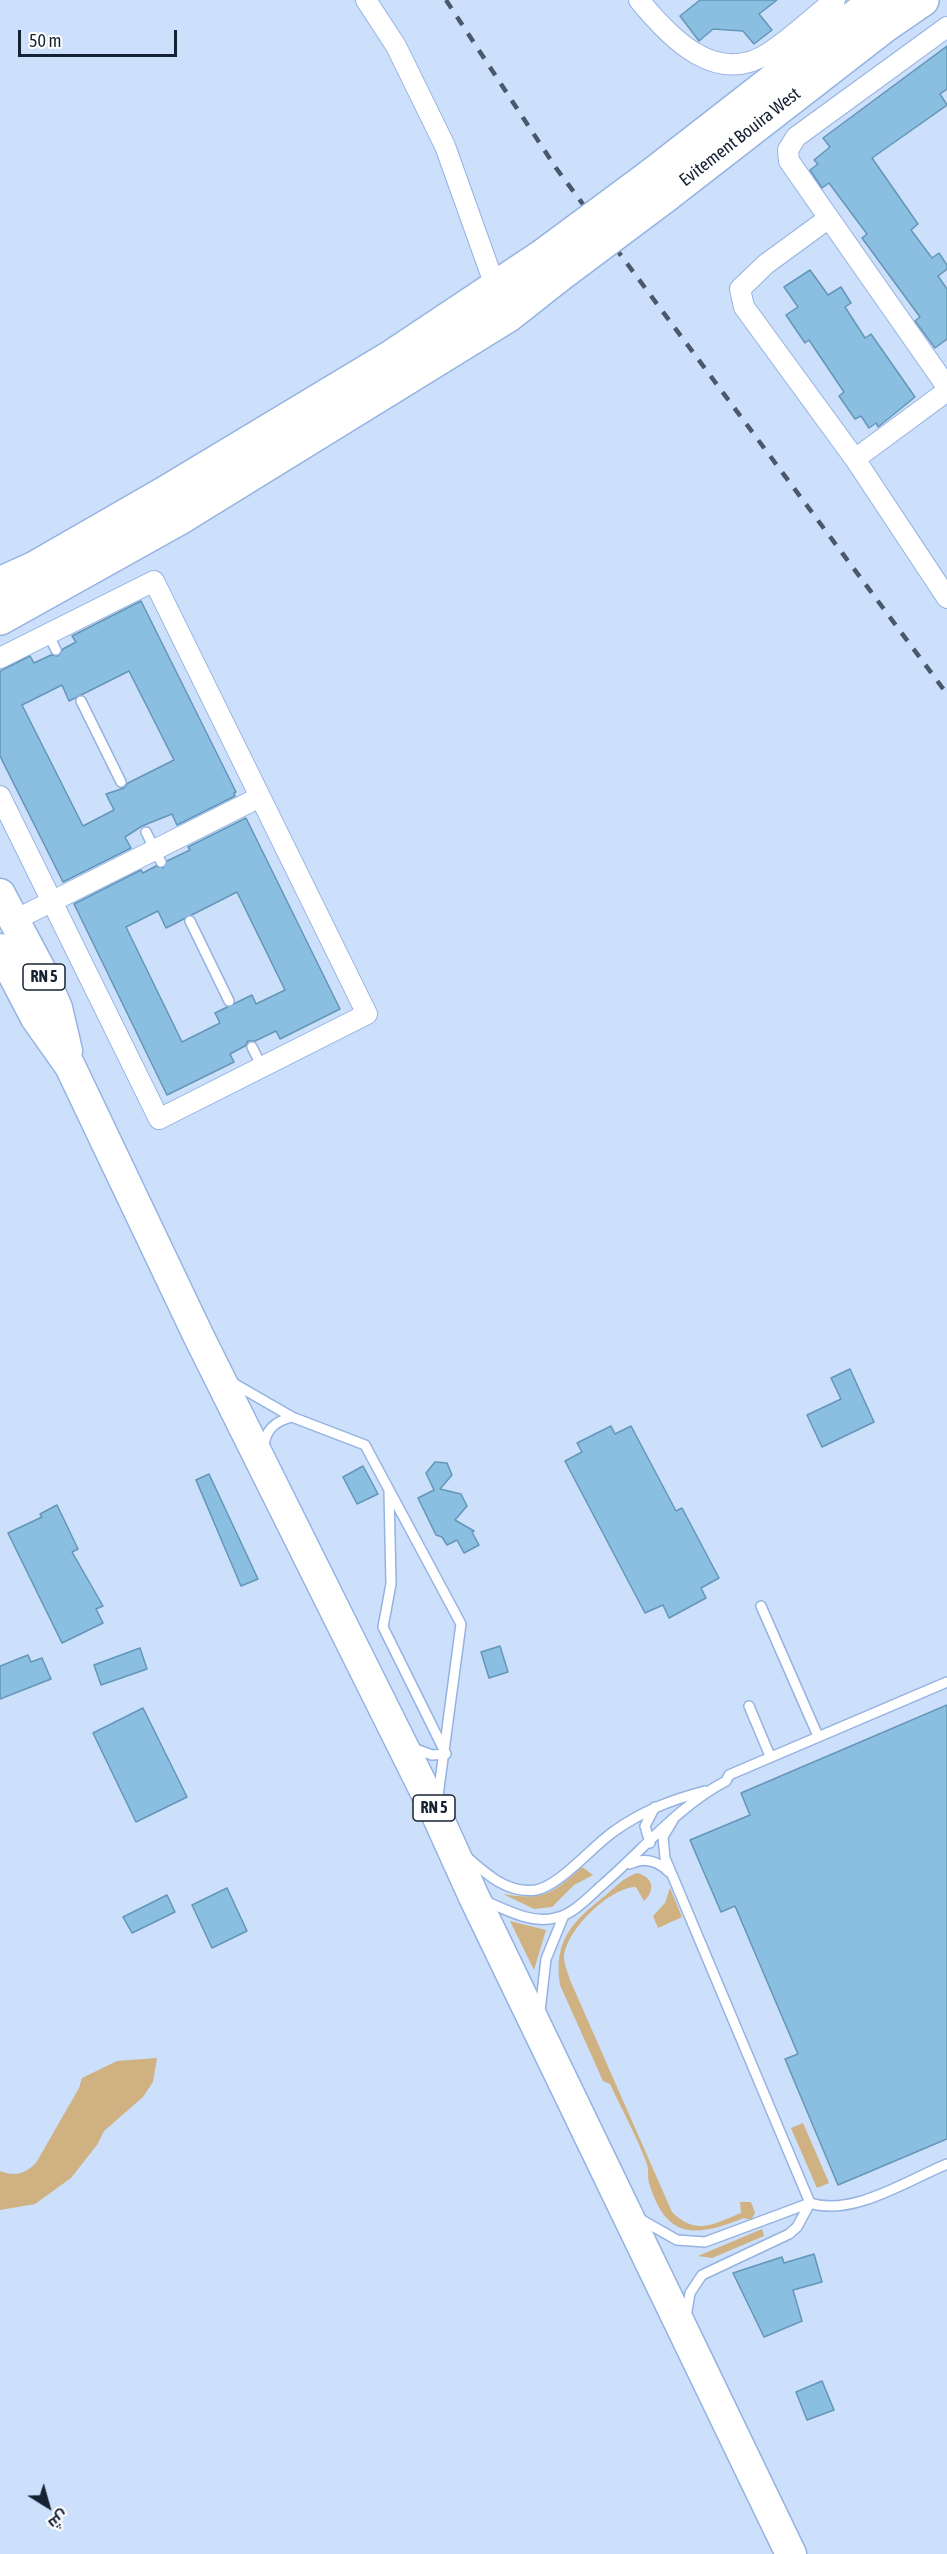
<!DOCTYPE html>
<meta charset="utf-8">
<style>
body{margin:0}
#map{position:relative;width:947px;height:2554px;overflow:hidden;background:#ccdffb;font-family:"Asap Condensed",Cairo,sans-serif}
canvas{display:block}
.north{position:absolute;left:18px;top:2476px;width:60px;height:60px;-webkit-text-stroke:4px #fff;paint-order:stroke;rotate:143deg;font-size:16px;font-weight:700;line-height:24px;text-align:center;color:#162233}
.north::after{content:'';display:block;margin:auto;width:21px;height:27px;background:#162233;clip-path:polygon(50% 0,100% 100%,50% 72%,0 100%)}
.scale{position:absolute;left:18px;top:30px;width:159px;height:27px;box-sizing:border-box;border:3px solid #162233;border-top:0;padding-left:8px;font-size:18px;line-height:21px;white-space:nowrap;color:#162233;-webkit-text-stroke:4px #fff;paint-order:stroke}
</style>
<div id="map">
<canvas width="947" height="2554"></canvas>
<div class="north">ش</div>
<div class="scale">50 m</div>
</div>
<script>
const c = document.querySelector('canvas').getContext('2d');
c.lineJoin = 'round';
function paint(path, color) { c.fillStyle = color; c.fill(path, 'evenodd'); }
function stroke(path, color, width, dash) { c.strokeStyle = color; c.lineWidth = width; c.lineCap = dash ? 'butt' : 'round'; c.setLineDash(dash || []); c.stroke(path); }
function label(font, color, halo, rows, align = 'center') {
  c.font = font + ' "Asap Condensed",sans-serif'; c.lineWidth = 6; c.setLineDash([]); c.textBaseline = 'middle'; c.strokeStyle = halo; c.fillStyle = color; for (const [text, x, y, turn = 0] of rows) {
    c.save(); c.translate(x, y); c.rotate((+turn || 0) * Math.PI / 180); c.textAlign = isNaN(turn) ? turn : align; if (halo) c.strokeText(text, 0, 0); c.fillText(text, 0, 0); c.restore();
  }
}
const green = new Path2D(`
 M582,1867L593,1875L574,1885L552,1907L534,1909L503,1894C544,1901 552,1894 582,1867Z
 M637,1873C653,1877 656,1890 644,1901L636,1887C610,1887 566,1930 564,1957C564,1964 568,1973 570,1980L672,2212C696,2236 714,2224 741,2213L740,2202H751L755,2213L751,2220L744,2218C700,2235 668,2243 650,2186C647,2179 649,2171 647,2164C637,2137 622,2110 610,2084L603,2081L560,1985C553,1940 573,1921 606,1895C615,1887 625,1877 637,1873Z
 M670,1888L682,1917L658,1928L653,1916L665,1903Z
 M510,1921L546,1930L534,1970Z
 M157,2058L153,2082L143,2097L104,2131L97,2145L71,2178L35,2204L0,2210V2171C14,2177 25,2174 36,2163L79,2088L82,2078L117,2061Z
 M803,2123L829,2183L817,2188L791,2128Z
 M762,2229L764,2236L712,2258L698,2256Z`);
const building = new Path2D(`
 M700,0H777L759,14L772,30L754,44L743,31L713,29L699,41L680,16Z
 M947,46V89L940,94L947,105L872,158L918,224L911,230L932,258L939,253L947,265V269L938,276L947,289V339L935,348L915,321L920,317L862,238L867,234L829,183L822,188L810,170L818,164L814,160L830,147L823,138Z
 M810,270L828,295L841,287L851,303L845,307L865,338L871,334L915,397L878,427L876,423L869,428L861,416L855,419L839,396L844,392L809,340L805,343L786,315L798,307L784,287Z
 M141,601L236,792L234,793L235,796L177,825L172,814L142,826L125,837L131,848L63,882L0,756V671L30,656L34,663L51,655L58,656L63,649L76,642L72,636ZM129,671L174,760L128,783L124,788L106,794L114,810L83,826L22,705L62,685L69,701Z
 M246,818L340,1009L280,1039L276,1031L255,1041H248L245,1046L230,1054L234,1062L167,1095L74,904L141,870L143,873L156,866L163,868L167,861L190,850L188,847ZM237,892L285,990L256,1004L252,995L215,1013L220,1023L182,1042L126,927L158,911L166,928Z
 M850,1369L874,1422L822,1447L807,1415L841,1399L831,1378Z
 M611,1426L615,1434L631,1426L676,1511L682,1508L719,1578L701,1588L706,1598L669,1618L663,1605L645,1613L565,1461L582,1452L577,1443Z
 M435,1462L447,1463L452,1475L440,1489L461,1494L467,1506L455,1520L474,1531L472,1532L479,1545L464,1553L457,1540L447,1545L442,1537L436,1535L418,1498L434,1490L426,1473Z
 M363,1466L378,1494L357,1504L343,1477Z
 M209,1474L258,1579L241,1586L196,1480Z
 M57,1505L78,1549L72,1552L103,1606L96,1609L103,1623L62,1643L8,1533L42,1517L40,1514Z
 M500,1646L508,1672L489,1678L481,1652Z
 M140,1648L147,1669L101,1685L94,1665Z
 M28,1655L31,1662L42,1658L51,1679L0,1699V1666Z
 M947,1705V2139L838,2185L785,2059L798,2054L735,1906L721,1912L690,1840L750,1815L741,1793Z
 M143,1708L187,1797L136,1822L93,1733Z
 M227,1888L247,1931L212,1948L192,1905Z
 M167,1895L175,1912L132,1933L123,1917Z
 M814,2254L822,2282L793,2290L802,2321L764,2337L733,2273L782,2257L784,2263Z
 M822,2381L834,2410L807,2420L796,2392Z`);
const lane = new Path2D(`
 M48,634L56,650
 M81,701L121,782
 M146,832L161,862
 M190,921L229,1001
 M252,1047L262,1067
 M233,1383L292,1417L365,1445L461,1624L438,1796
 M264,1447C265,1429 276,1421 292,1417
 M389,1491L391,1584L383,1627L446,1754L432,1755L413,1748
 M761,1606L818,1736
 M749,1706L770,1756
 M673,1820L663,1837L665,1858L810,2203C852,2217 908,2180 947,2164
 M650,1843L645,1826L655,1807
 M467,1857C486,1874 508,1894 536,1890C559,1886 593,1846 613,1832C642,1811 671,1800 705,1791
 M630,1864C644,1857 658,1861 669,1872
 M485,1901C507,1910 531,1924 555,1918C572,1915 588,1898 600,1887C641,1852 678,1806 726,1781L729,1775L947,1682
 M540,2011L546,1959L564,1915
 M640,2219L677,2240L705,2242L810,2203
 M686,2317L690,2293L702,2275L789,2234L797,2227L810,2203`);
const street = new Path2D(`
 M366,0L396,46L445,146L499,297
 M639,0C670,38 717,88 770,52C793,37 813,17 835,0
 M947,27L796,137L788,150L789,161L947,387
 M829,218L766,264L740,289L744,307L855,459L947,598
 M855,459L947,391
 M0,658L154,581L367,1014L159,1119L0,796
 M15,920L260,797`);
const primary = new Path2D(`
 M0,894L41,971L57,1008L67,1051
 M0,949L36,1018L70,1066L199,1337L436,1813L474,1897L791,2554`);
const highway = new Path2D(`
 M651,176L877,0
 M666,195L884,26L922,0
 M0,584L35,568L167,492L390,358L543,256
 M0,618L181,517L507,316L559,275`);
const rail = new Path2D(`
 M446,0L556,168L947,694`);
const highwayBridge = new Path2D(`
 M543,256L651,176
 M559,275L666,195`);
const shields = [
 [44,977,42],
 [434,1808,42]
];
const shieldNames = [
 ["RN 5",44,977],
 ["RN 5",434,1808]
];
const streetNames = [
 ["Evitement Bouira West",740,137,-38]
];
paint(green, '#cfb182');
paint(building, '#8bbfe2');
stroke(building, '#6396b7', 1.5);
stroke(lane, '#95b3e1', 12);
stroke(street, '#95b3e1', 22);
stroke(primary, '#95b3e1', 33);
stroke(highway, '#95b3e1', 36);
stroke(lane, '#fff', 9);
stroke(street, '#fff', 20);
stroke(primary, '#fff', 30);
stroke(highway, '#fff', 33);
stroke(rail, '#4a586c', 4.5, [10, 10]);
stroke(highwayBridge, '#95b3e1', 36, []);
stroke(highwayBridge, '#fff', 33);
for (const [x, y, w] of shields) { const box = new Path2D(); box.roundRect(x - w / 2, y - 13, w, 26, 4.5); c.fillStyle = '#fff'; c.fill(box); stroke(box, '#162233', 1.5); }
label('bold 16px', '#162233', null, shieldNames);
label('18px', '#162233', '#fff', streetNames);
</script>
